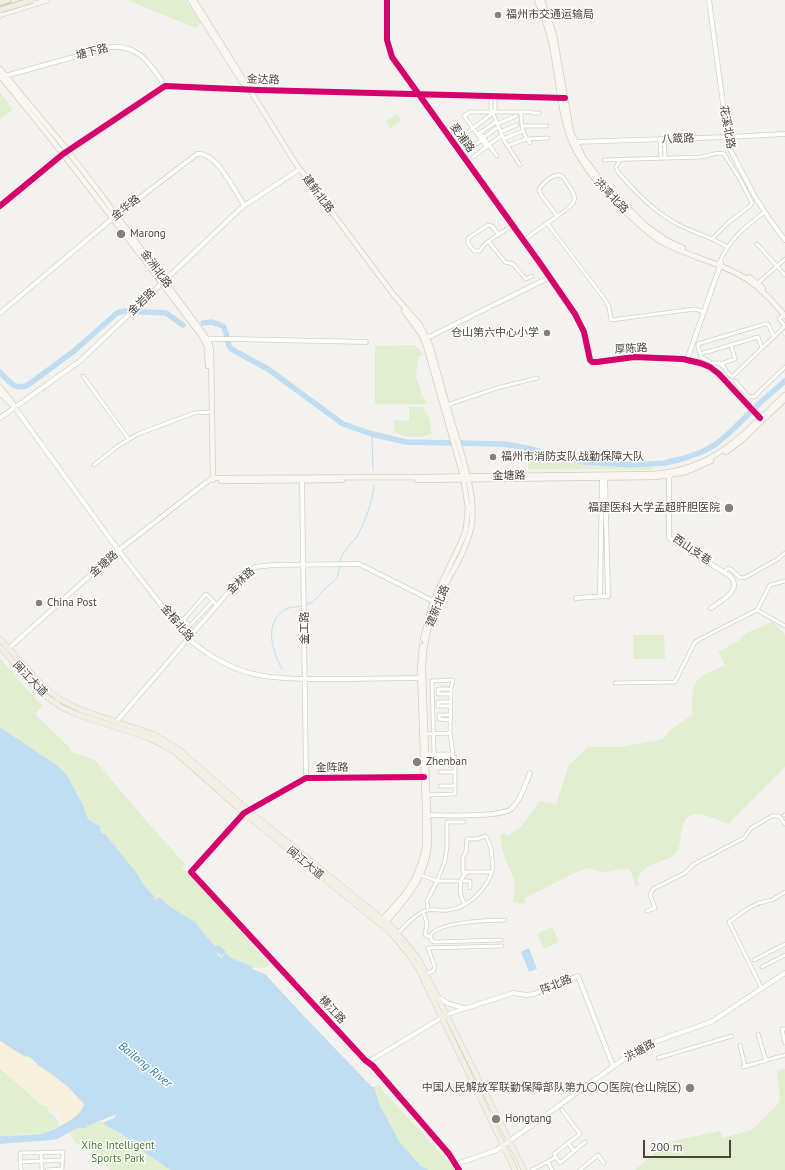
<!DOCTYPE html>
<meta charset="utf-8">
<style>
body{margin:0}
#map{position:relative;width:785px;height:1170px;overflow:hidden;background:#f4f2ee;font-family:"PT Sans",sans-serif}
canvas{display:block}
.scale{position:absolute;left:643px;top:1140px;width:88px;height:18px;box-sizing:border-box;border:2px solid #4b4439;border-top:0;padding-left:5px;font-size:12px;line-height:14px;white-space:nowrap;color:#4b4439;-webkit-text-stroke:3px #fff;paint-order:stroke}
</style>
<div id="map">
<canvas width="785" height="1170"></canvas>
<div class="scale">200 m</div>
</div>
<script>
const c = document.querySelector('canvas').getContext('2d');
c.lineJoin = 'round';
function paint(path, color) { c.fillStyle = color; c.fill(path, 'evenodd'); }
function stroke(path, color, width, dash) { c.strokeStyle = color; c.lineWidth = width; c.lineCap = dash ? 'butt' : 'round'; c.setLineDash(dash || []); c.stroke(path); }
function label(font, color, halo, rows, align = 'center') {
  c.font = font + ' "PT Sans","Noto Sans SC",sans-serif'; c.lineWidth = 3; c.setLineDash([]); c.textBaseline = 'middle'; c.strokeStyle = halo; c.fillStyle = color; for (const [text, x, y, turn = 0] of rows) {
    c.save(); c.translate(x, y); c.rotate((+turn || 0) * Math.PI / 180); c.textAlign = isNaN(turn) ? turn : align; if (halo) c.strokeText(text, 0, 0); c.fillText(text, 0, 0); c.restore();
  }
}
const green = new Path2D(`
 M127,0H185L201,23L195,28Z
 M0,92L13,110L0,119Z
 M397,114L401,121L390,128L386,121Z
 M414,345L419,349L423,355L418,357L416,377L422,395L427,404H375V346Z
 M409,407H422C429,413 431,425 431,434C422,439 402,438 395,431L394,420L409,421Z
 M524,451L582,465L627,468L651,466L652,470L528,469V456Z
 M773,622L785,635V767L728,824C717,820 701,811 690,816C677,823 684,843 676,853C664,865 643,861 637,881L639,886L636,887L632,874L628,868L607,872L598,871L589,868L574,873L525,898L524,904L513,902C519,878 509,873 503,852C501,847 501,841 500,836L504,833L508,836L512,832L514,833L516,829H519L540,801L556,804L569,765L588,747H620L663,739L670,730L692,715C693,706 691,695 694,687C697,675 715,670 725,665L718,652L738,641L746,633Z
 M633,635H664L665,659H634Z
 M0,658L32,695L43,706L35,714L70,748L71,752L95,760L141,815L185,864L182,867L217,903L269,965L264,968L253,967L229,957L226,953L221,958L217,954L218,953V946L211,942L195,922L169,906L159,897L154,899L152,894L146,889L136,872L105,834L101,833L100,829L101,827L89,820L86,815L84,807L67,775L58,766L0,727Z
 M552,927L559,942L544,949L537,934Z
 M0,1068L38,1102V1104L47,1106L50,1114H53L60,1125L45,1133L0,1136Z
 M785,1069V1170H635L659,1149L663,1143L720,1131L723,1138L752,1130L777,1105L780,1100L777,1070Z
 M379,1084L384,1092L450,1163L454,1170H429L421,1166L414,1159L400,1143L386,1116L382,1112L374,1087Z
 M101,1121L102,1123L129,1139L133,1144L170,1170H110L90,1149L75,1143L70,1133L79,1128Z`);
const sand = new Path2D(`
 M0,1041L24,1056L30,1057L36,1064L56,1077L84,1102C85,1114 72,1118 64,1124L60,1116L61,1115C56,1108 55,1112 50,1109C46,1107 46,1104 41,1103L0,1066Z`);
const water = new Path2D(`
 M0,727L58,766L67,775L84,807L86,815L89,820L101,827L100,829L101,833L105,834L136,872L145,887L154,896V899H156L159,897L169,906L195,922L211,942L216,946L219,945L226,952L222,956L218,953L217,954L221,958L226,953L229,957L253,967L252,969L265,974L302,1014L372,1087H374L381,1109L386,1116L400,1143L421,1166L429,1170H170L133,1144C124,1133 112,1130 102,1123L114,1118L117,1114L87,1126V1128H78L57,1139L51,1140L0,1144V1136C13,1135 32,1136 44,1133C55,1130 83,1116 84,1104L68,1087L50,1073L39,1066L30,1057L24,1056L0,1041Z
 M529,948L537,969L529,972L521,952Z`);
const stream = new Path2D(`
 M372,434L373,470
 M340,562C341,552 352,544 357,536C364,525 373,499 374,486
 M305,605L313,602L325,589L337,578L340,565
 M282,669C272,651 263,622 286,609C290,607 296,607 301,606`);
const river = new Path2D(`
 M203,323L212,322L223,326C228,333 226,342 231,349L268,369L343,424L372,434L406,442L504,444L522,447L583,462L628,465L665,463L685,458L704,451L716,444L729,433L762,401L785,381
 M0,372C8,381 15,391 28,385L74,351L117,313L124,311L166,313L183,325`);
const minor = new Path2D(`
 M491,111V96
 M492,111L505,142L520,165
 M495,111V96
 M521,112C521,123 522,135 530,143
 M497,124L516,116
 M522,126H547
 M500,132L517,125
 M480,133L497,156
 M478,134L496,122
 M483,138L498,127
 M459,139L493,113
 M503,139L523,131
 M664,139L665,158
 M660,140L661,158
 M486,146L464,116L470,112H532V113H539
 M507,146L526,139L548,138
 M468,150L482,140
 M473,157L502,135
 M604,160L701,157C709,156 717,151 724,154L741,181L752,203L750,206L729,222L712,239
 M620,160L616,167L618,172C635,192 655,213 679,225C694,233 712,237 727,247
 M547,223C553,219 573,207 574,201C576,196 572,191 569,186C566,182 565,177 559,175C552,175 542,183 539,190L541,195L557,216
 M499,235L492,226L488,225L470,237L468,239V243L474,251H480C481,250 482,248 483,246C488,240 506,230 513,225
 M524,240L547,223L606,301L609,307L611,320L695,309L704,312
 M489,242L505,262L513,264L526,279L532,276
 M757,244L785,275
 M719,263C730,239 744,227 765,212
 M758,283L785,259
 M784,315L779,319L785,326
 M784,332L785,334
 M774,337L768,324H765L701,343L698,344V347L701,357L712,363H719L723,366L727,372L732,377L785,326
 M700,354L758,337L762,348
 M720,364L735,359L731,345
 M83,376L128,438
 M735,381L748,396L754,397L785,367
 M447,405L497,388L537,378
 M94,465L118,446L138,434L194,413L212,412
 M724,572L728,568L732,570L740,578L746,577L778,559L785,553
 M757,610L785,626
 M183,619L190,626L213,601
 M178,626L206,594L217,605
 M615,683L675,682L695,642L700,639L757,610L770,585L785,581
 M451,694H438V689H451
 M451,706H438V702H451
 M451,720L439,719V715H451
 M426,734L450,733
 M426,754H453L450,733L451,689L453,680L432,681L434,754
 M426,757H455V794L428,795
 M440,772H455
 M440,786H455
 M784,815H785
 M421,875L437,881H470V888
 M465,904C459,897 458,880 466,873
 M428,910L427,901L437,881L445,861L447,847V822H464
 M647,911L655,908L650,895L653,889L685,873L694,864L744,838L751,828L772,816H779L785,824
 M423,912L427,923L425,935L430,937
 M398,933C406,925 413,916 424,911C431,908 441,911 448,910C469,908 488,888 493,868L491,848L486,836L477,839H467L466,852L463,857V872H492
 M501,940L435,942L432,941L430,936C438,921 489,921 505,920
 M754,960L785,944
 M762,967L785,955
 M426,974L433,971L435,967L428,948L502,946
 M762,989L729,922L747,909L759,903L772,900L785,892
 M785,1029H782L785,1043
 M758,1034L766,1061
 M740,1045L745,1066
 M658,1058L732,1036
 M743,1067L785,1055
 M568,1143L574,1151
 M41,1152L42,1170
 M556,1157L560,1163L585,1142
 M20,1162L62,1160
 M548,1162L552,1170
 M21,1170L20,1153L63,1152L62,1170
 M47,1170L62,1169
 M532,1170L556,1157L554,1154L580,1134L562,1110
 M580,1170L598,1155L604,1163`);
const tertiary = new Path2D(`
 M387,0V40L392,57L542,266L575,314L584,332L590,360L592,362H597L634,357L683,359L700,363L710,367L719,374L760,418
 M709,0L726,126L730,149L754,195L770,220L785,240
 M5,76L110,47C139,44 151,65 165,86
 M574,142L728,137L785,134
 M0,206L63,154L165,86L258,90L565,98
 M0,313L113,218L197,154C215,150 235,191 244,205
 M233,339L366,342
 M425,339L550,277
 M205,341L211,339H224
 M687,360L721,263
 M18,412L119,551L183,633C188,640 196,645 203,650C246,682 286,679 337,679C365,679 393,678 422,678
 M0,418L80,361L242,207L300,169
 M669,472V538L730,576C743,590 721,601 711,608
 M302,479L306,778
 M600,596L602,477
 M576,598L608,596L605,477
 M8,649L115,553L208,481
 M116,722L232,588L255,567L273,565L359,564L435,602
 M424,777L306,778L244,813L191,872L365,1060L373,1066L449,1154L459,1170
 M426,815C442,815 500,818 511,809C521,800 525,785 530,773
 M438,997L449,1004L464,1008
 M368,1062L441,1018L451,1013L513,993L527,995L534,994L578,976L613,1066
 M457,1164L497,1150L635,1051L654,1042L711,1022L785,973`);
const secondary = new Path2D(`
 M190,0L242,82L248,88
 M194,0L296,164L393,294L420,325L430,345C437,368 443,392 450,415C459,447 478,496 471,528C466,551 452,571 442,592C430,617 423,644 423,671L429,842C427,878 405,899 384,925
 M537,0C547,22 553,45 556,69C560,95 563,126 575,149C588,174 606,192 626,212C637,222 647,233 660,241C688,257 721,262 748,280C763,290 774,303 785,316
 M542,0L554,35L571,132L583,157L602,182L645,225L666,240L683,248
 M0,15L47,0
 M0,69L63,145L97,189L208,340L211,349L213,480
 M0,76C70,160 135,248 201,335L207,346L208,366
 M749,277L763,288
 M404,311L421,334L426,346L463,476L468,508L466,528L463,538L433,601L423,639
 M0,388L10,399L18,412
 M0,393L13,406
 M726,452L742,440L785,399
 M417,480L656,477L686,472L711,461
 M208,481L213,478H221L418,477L652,474C715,470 743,434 785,395
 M221,481L342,480
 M380,922L405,894L415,878L422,860L425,848V807L420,671L422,646`);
const primary = new Path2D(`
 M0,639L42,685L59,699L81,710L153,734L178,749L248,810L393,928L418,958L524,1170
 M0,647L35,686L48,698L63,708L79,715L149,738L163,745L176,753L244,813L391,933L410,956L418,968L515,1170`);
const trunk = new Path2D(`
 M0,2L8,0`);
const tertiaryBridge = new Path2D(`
 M224,339H233`);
const trunkBridge = new Path2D(`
 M0,10L33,0`);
const cycleway = new Path2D(`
 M387,0V40L392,57L542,266L575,314L584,332L590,360L592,362H597L634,357L683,359L700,363L710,367L719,374L760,418
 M0,206L63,154L165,86L258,90L565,98
 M424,777L306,778L244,813L191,872L365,1060L373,1066L449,1154L459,1170`);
const markers = [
 [498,15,4,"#868178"],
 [121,234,5,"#868178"],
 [547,333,4,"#868178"],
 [493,457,4,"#868178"],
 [729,508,5,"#868178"],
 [39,603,4,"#868178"],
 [417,762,5,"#868178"],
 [690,1088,5,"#868178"],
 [496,1119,5,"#868178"]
];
const poiNames = [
 ["福州市交通运输局",506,15],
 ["Marong",130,234],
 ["仓山第六中心小学",539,333,"right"],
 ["福州市消防支队战勤保障大队",501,457],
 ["福建医科大学孟超肝胆医院",720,508,"right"],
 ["China Post",47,603],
 ["Zhenban",426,762],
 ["中国人民解放军联勤保障部队第九〇〇医院(仓山院区)",681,1088,"right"],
 ["Hongtang",505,1119]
];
const streetNames = [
 ["塘下路",92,52,-15],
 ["金达路",263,80,2],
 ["花溪北路",727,127,80],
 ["麦浦路",462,138,54],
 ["八箴路",678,139,-2],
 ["建新北路",318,194,53],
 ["洪湾北路",611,196,46],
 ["金华路",126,208,-38],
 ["金洲北路",156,269,54],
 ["金岩路",142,302,-44],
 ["厚陈路",631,349,-3],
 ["金塘路",509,476,-1],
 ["西山支巷",692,550,34],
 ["金塘路",104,564,-41],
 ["金林路",241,581,-43],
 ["建新北路",438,606,-68],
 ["金榕北路",177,623,50],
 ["金工路",305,628,-90],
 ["闽江大道",30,679,46],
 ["金阵路",332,768,-1],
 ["闽江大道",305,863,39],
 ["阵北路",556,985,-22],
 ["横江路",332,1010,47],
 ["洪塘路",640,1051,-29]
];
const parkNames = [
 ["Xihe Intelligent",118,1146],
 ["Sports Park",118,1159]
];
const waterNames = [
 ["Bailong River",145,1065,39]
];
paint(green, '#e1eecf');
paint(sand, '#f7f0da');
paint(water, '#c0ddf1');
stroke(stream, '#c0ddf1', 1);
stroke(river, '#c0ddf1', 5.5);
stroke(minor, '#d2d0cb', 4.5);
stroke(tertiary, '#d2d0cb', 5.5);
stroke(secondary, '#d3cfc5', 6);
stroke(primary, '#d6cebb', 6);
stroke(trunk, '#ccbfa9', 7);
stroke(minor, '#fdfdfc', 3);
stroke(tertiary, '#fdfdfc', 4);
stroke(secondary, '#f7f6f1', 4.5);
stroke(primary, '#f2efe6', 5);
stroke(trunk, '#f0ece0', 5.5);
stroke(tertiaryBridge, '#d2d0cb', 5.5, []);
stroke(trunkBridge, '#ccbfa9', 7, []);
stroke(tertiaryBridge, '#fdfdfc', 4);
stroke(trunkBridge, '#f0ece0', 5.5);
stroke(cycleway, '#d6006c', 6);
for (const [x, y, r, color] of markers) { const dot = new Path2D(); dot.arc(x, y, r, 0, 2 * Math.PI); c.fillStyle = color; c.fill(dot); stroke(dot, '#fff', 1.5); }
label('11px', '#4b4439', '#fff', poiNames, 'left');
label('11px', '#4b4439', '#fff', streetNames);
label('11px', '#4a7f2a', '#fff', parkNames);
label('italic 12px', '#2e7ab2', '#fff', waterNames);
</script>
